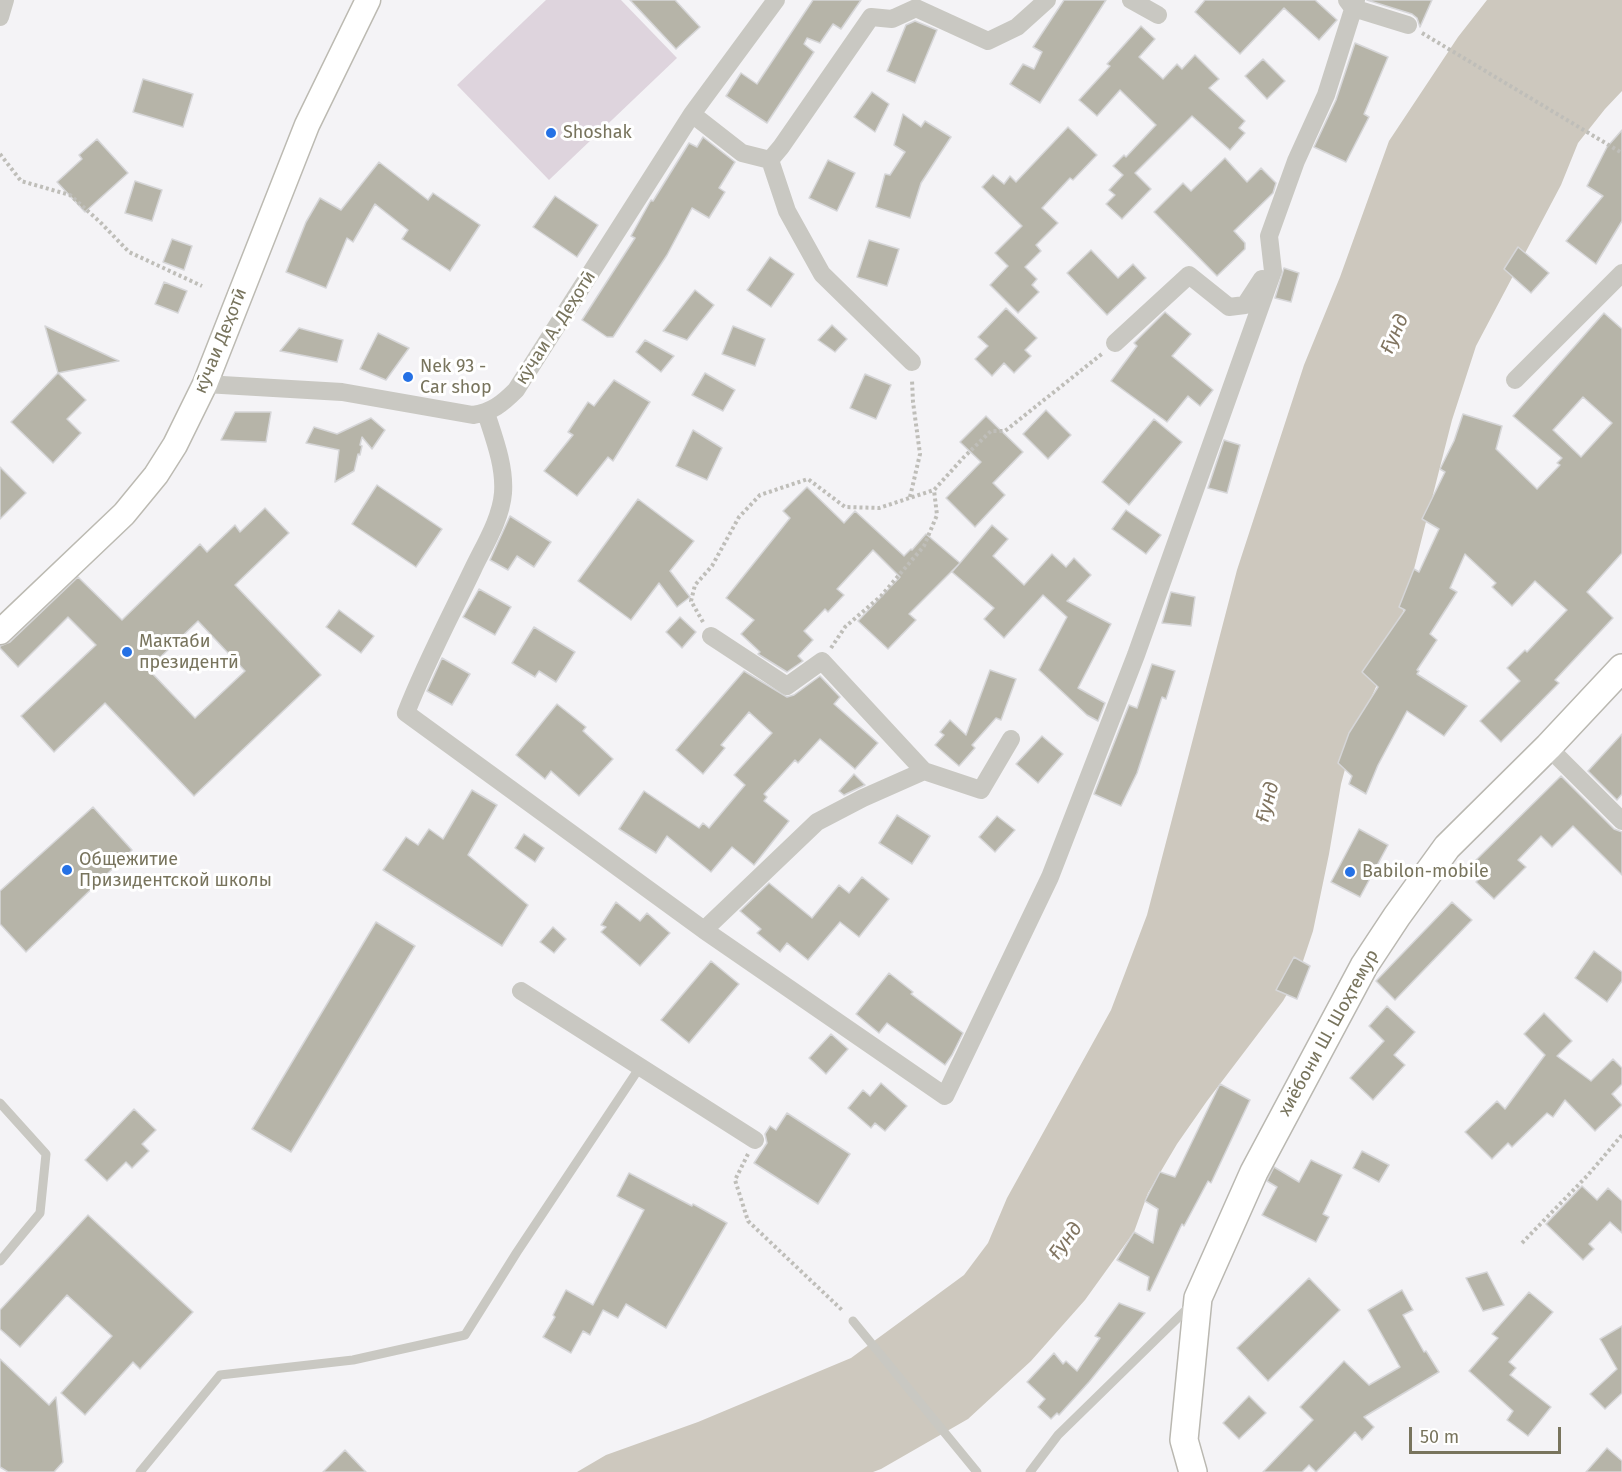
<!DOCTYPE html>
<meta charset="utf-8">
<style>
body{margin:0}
#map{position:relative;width:1622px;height:1472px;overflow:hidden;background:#f4f3f6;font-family:"Fira Sans",sans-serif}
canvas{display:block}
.scale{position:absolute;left:1409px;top:1427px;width:152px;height:27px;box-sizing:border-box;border:3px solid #78745d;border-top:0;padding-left:8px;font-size:18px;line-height:21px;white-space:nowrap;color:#78745d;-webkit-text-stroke:4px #fff;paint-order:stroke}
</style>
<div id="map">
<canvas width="1622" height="1472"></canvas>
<div class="scale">50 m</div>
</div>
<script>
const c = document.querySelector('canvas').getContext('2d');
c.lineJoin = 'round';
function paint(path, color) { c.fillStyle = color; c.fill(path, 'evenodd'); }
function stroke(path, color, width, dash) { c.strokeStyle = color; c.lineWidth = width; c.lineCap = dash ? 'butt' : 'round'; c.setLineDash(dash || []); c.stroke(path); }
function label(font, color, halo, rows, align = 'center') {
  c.font = font + ' "Fira Sans",sans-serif'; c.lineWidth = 6; c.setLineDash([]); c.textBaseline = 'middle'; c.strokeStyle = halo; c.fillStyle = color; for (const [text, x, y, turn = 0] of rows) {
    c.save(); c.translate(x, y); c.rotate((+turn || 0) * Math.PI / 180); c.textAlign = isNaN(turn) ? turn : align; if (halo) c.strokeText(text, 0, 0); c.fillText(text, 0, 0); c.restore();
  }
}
const green = new Path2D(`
 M546,0H621L677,58L549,180L457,85Z`);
const water = new Path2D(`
 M1487,0H1622V91L1605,109L1578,143L1561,185L1476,346L1452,420L1403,612L1388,660L1354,736L1341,784L1329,854L1313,931L1299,973L1283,1001L1207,1101L1177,1144L1148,1193L1134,1232L1085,1300L1031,1361L968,1419L881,1469L873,1472H577L606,1455L698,1422L851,1358L964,1275L988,1243L1007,1198L1111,1010L1147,915L1237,570L1304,365L1340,277L1389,141L1458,37Z`);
const building = new Path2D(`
 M630,0H675L700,27L676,49Z
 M813,0H861L841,29L833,24L820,43L807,38L804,44L814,52L767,123L726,96L741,73L757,84Z
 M1064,0H1106L1040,103L1010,84L1023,64L1034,69L1042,52L1033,47Z
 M1205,0H1315L1337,20L1319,40L1284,8L1240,54L1195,12Z
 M1367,0H1432L1420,27L1417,18L1412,14Z
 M915,21L937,30L915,83L887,71L906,25Z
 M1141,26L1155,39L1139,57L1163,79L1177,64L1182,69L1195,55L1219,79L1209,88L1245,121L1239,128L1245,133L1230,150L1192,116L1135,173L1151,189L1122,219L1106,204L1115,195L1109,190L1123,175L1113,166L1124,155L1126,157L1156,125L1120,90L1097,116L1079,100L1110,66L1107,64Z
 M1355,43L1388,57L1364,114L1369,117L1346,162L1314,147L1336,100Z
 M1263,59L1285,81L1267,99L1245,76Z
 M143,79L193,94L183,127L133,112Z
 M872,92L889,104L875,132L854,117Z
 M903,114L921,127L925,121L951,137L921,183L910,218L876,207L885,174L890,175L905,152L894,145Z
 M1068,127L1097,155L1073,180L1070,178L1042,208L1058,223L1036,245L1041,251L1025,267L1037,279L1032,285L1039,292L1018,313L990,285L1008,266L995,253L1022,226L982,187L993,175L1004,184L1010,176L1016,182Z
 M1622,130V221L1596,264L1566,241L1603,196L1587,186L1607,147Z
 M703,137L735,162L719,188L725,192L709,218L692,208L667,255L613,337H607L582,320L635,238L631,236L651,200L653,201L689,143L697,147Z
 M97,139L128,173L85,212L57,182L82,159L79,155Z
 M1225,158L1247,182L1261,168L1276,183L1273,193L1234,231L1245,243V249L1217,276L1154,212L1183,183L1191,191Z
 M828,160L855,173L837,211L809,198Z
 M379,162L428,200L433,193L480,225L450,271L402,239L408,230L375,204L353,242L347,238L326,288L286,272L306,222L320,198L341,210Z
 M135,181L162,190L152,221L125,213Z
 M555,196L598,225L577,257L533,227Z
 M172,239L192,246L184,270L163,262Z
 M869,240L899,249L887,286L857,277Z
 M1518,247L1549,273L1531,293L1504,269Z
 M1091,250L1118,278L1133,264L1146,278L1107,315L1067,273Z
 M770,257L794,274L771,307L747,290Z
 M1284,268L1299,273L1291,302L1275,298Z
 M164,282L187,291L178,313L155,304Z
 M695,290L714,305L699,324L687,340L663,331Z
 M1006,308L1037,338L1025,350L1031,356L1014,373L1004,363L992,376L975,359L988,346L978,337Z
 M1165,312L1191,334L1172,356L1213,390L1200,406L1188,396L1167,422L1111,381L1137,346L1134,343Z
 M1604,313L1622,329V553L1587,592L1613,618L1555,680L1559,683L1501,742L1480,721L1520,681L1507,668L1525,650L1527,652L1567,610L1535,581L1512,606L1492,587L1496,583L1465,554L1450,588L1457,592L1430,634L1437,640L1417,670L1419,671L1417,674L1467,706L1444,736L1407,711L1378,765L1366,794L1349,784L1352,776L1338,763L1349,733L1378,687L1362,672L1405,610L1399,607L1414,569L1419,572L1439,529L1422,519L1445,472L1440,469L1454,441L1463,414L1502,426L1496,449L1537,489L1560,465L1557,463L1562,458L1513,416ZM1583,397L1612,423L1581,457L1553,430Z
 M832,325L847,339L835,352L818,340Z
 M45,326L119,361L58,373Z
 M733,326L765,339L755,366L722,354Z
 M299,328L343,340L337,362L280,351Z
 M378,333L409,348L386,380L360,369Z
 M645,340L674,356L661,372L636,352Z
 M58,373L86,400L67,419L81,433L53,463L11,422Z
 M705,373L735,390L723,411L692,395Z
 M865,374L891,385L876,419L850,408Z
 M614,380L650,402L613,461L608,457L577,496L544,471L573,435L568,432L588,402L594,406Z
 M1046,410L1071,435L1048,459L1023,434Z
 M235,412H271L266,442L221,440Z
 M986,416L1023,452L993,483L1005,495L975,527L946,498L981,462L960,442Z
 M371,418L385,430L372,449L362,437L360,445L362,446L360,455L358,454L354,471L335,482L339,450L306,443L314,427L337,434Z
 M1154,419L1182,442L1129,505L1102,482Z
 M693,430L722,448L707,480L676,466Z
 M1224,440L1240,445L1227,493L1208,488Z
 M0,467L26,493L0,519Z
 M377,485L442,529L416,567L352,524Z
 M807,487L844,523L855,511L904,556L911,549L912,550L926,534L960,563L992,525L1008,539L993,556L1024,585L1052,554L1066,567L1074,558L1091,575L1067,601L1111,624L1078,688L1105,703L1098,721L1087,715L1039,670L1067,617L1043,595L1004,638L984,619L994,608L952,572L959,564L909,614L916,620L888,649L858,621L900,577L873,550L837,589L844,595L828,612L825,609L804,631L813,640L798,656L803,661L787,672L758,654L760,652L741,634L754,620L726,598L790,518L783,511Z
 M638,499L694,541L670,571L690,597L677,607L659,583L631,620L578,581Z
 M265,508L289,533L235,585L321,675L194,796L105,703L54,752L21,716L96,645L68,617L18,667L0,648V646L10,642L78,577L122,620L200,544L207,552L235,525L240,532ZM198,621L245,671L195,718L148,669Z
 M1126,510L1161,535L1146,554L1112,529Z
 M510,516L551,542L534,567L517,556L508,570L490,560Z
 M479,589L511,607L495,635L463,617Z
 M1171,592L1195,597L1191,626L1162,623Z
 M339,610L374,636L361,653L326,627Z
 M680,617L696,632L682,648L666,632Z
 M534,627L575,652L556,682L539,671L535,677L512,663Z
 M442,658L470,674L452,705L427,691Z
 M1152,664L1175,671L1166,699L1162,697L1137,773L1121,806L1094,794L1129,705L1137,708Z
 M990,670L1016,679L1001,720L996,718L972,745L975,748L959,766L935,745L944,735L940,732L950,720L966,735Z
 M744,671L787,697L794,695L820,676L840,697L834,704L878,743L855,769L820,739L798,763L795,760L764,794L767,797L764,801L789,821L754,865L732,847L711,872L667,836L656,853L619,829L644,791L699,828L703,823L709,828L745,785L734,775L772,733L749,712L721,745L725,748L703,774L676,750Z
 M557,704L586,727L583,731L613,759L579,796L551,771L545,779L516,755Z
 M1622,734V794L1617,800L1588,771Z
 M1042,736L1063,754L1038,783L1016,764Z
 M854,774L865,785L844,795L839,791Z
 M1561,776L1614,829L1622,832V875L1573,826L1552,847L1541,836L1518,860L1526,867L1494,899L1476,882L1483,875L1472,864Z
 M472,790L497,805L468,855L528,905L502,946L383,870L406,837L418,845L429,829L443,839Z
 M93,807L132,850L26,952L0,924V891Z
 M897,815L930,836L912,864L879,843Z
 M997,816L1015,830L995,852L979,837Z
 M1359,829L1388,845L1360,897L1331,882Z
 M524,834L544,848L535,862L515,848Z
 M862,877L889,899L859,937L840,922L808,960L787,943L780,952L757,933L761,929L740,911L769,883L812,918L839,885L849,893Z
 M616,902L640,921L647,913L670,933L640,966L601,932L606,927L601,925Z
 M1452,902L1472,920L1395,1000L1376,981Z
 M376,922L415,946L291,1152L252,1129Z
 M553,927L566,939L554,953L540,942Z
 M1594,951L1622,972V981L1607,1002L1575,978Z
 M1294,957L1310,966L1297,999L1276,990Z
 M711,961L739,984L689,1043L661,1020Z
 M889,973L913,992L911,994L963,1033L952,1055L945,1065L887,1023L879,1033L856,1014Z
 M1387,1006L1415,1032L1394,1055L1405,1065L1373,1100L1350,1078L1384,1041L1369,1026Z
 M1544,1013L1572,1041L1557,1056L1591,1081L1613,1059L1622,1068V1084L1612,1094L1622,1105L1595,1131L1565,1100L1553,1117L1547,1113L1512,1147L1508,1143L1492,1159L1465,1132L1497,1101L1505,1109L1545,1055L1524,1034Z
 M831,1034L848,1049L826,1074L809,1058Z
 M881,1083L907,1106L885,1131L875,1123L871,1128L848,1108L863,1090L870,1096Z
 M1220,1084L1250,1100L1211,1183L1208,1181L1184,1226L1182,1224L1150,1291L1147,1290L1149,1277L1117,1260L1134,1232L1153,1243L1158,1209L1145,1201L1160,1172L1175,1177Z
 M134,1109L156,1130L142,1144L149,1151L132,1168L126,1162L107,1181L85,1160Z
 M787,1113L850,1154L818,1204L754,1163L767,1143L765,1134L770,1126L776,1130Z
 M1362,1151L1389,1165L1379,1182L1353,1168Z
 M1311,1160L1342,1175L1323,1214L1329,1217L1316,1242L1262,1215L1277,1187L1267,1181L1274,1167L1299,1182Z
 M629,1173L692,1206L693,1204L727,1223L666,1328L626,1304L618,1318L603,1310L590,1335L583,1331L571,1353L543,1337L555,1317L553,1315L566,1290L593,1305L644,1210L617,1196Z
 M1582,1186L1597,1200L1608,1188L1622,1201V1233L1610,1222L1589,1244L1594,1249L1583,1260L1546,1224Z
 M88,1215L193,1312L140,1369L133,1362L85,1415L61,1393L112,1336L67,1295L20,1347L0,1329V1310Z
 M1487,1272L1504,1305L1483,1311L1466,1278Z
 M1309,1278L1340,1310L1268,1381L1237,1348Z
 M1402,1290L1413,1310L1403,1315L1424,1352L1426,1351L1439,1372L1364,1417L1374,1427L1362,1440L1355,1432L1316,1472L1309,1465L1302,1472H1263L1313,1420L1300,1407L1344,1361L1369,1385L1400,1367L1368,1310Z
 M1529,1292L1553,1312L1509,1362L1516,1368L1510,1375L1551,1407L1528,1436L1507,1420L1513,1411L1469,1371L1498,1338L1492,1334Z
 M1119,1303L1145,1313L1089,1382L1059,1415L1057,1413L1051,1419L1038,1407L1045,1399L1027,1382L1054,1353L1063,1364L1066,1361L1077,1371L1100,1338L1095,1336Z
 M1622,1326V1393L1605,1409L1590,1394L1617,1369L1600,1339Z
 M0,1359L49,1405L56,1397L63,1462L54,1472H8L0,1467Z
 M1249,1396L1266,1413L1239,1439L1223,1423Z
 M1607,1448L1622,1461V1472H1586Z
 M345,1450L366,1472H323Z`);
const path = new Path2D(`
 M1422,33L1622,153
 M0,154L21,181L70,195L101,223L129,252L202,286
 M910,497L920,454L913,402L912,380
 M703,622L691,601L695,585L712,566L739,517L760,495L808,479L845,507L879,508L934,490L964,457L991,431H1005L1103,353
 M831,648L845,627L881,596L924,546L937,515L934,490
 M748,1154L735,1180L748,1221L843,1311
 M1522,1243L1588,1175L1622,1135`);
const service = new Path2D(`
 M0,1103L46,1154L40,1213L0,1261
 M853,1321L977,1472
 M140,1472L220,1375L353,1360L465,1335L517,1252L640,1067
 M1030,1472L1058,1435L1190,1306`);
const minor = new Path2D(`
 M1131,0L1158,15
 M1347,0L1353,8L1408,25
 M0,17L5,0
 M692,114L742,153L770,160L787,211L822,274L912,362
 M770,160L781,147L871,17L892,19L916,8L988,41L1017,27L1047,0
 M1115,343L1189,275L1229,307L1245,305L1262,279
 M1515,380L1622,273
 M205,384L342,392L473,415C492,412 502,404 516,390L692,114L776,0
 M486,413C494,438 505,466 503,493C501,519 484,546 473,569C450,617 425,664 406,713L704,930L945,1096L1050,877L1136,655L1273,271L1269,236L1296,161L1326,95L1356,0
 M711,636L787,686L822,661L924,771L981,790L1011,739
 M1548,747L1622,821
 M704,930L817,822L863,798L924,771
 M521,991L755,1140`);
const secondary = new Path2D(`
 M0,632L124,514L156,475L175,445L205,384L307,125L368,0`);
const primary = new Path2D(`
 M1193,1472L1184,1440L1198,1298L1254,1172L1364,966L1397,916L1447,847L1548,747L1622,668`);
const markers = [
 [551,133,6,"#2571e5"],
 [408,377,6,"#2571e5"],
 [127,652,6,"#2571e5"],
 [67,870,6,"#2571e5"],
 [1350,872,6,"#2571e5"]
];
const poiNames = [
 ["Shoshak",563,133],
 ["Nek 93 -",420,367],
 ["Car shop",420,388],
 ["Мактаби",139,642],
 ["президентӣ",139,663],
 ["Общежитие",79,860],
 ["Призидентской школы",79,881],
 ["Babilon-mobile",1362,872]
];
const streetNames = [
 ["кӯчаи А. Деҳотӣ",556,328,-57],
 ["кӯчаи Деҳотӣ",221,341,-68],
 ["хиёбони Ш. Шоҳтемур",1329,1033,-61]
];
const waterNames = [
 ["Ғунд",1395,334,-66],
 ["Ғунд",1268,802,-75],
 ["Ғунд",1066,1241,-53]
];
paint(green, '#ded4dd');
paint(water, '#cdc8be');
paint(building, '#b6b4a8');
stroke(building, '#d6d6d8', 1.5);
stroke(secondary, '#bcbab2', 27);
stroke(primary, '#bab8b1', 30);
stroke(path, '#bfbeb9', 4, [3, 3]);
stroke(service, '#c9c8c2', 9);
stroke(minor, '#c9c8c2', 18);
stroke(secondary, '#fff', 24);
stroke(primary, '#fff', 27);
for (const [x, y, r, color] of markers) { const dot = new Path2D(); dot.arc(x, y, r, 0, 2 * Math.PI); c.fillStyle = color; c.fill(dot); stroke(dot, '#fff', 2); }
label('18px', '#78745d', '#fff', poiNames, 'left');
label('18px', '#78745d', '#fff', streetNames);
label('italic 20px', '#817561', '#fff', waterNames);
</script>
